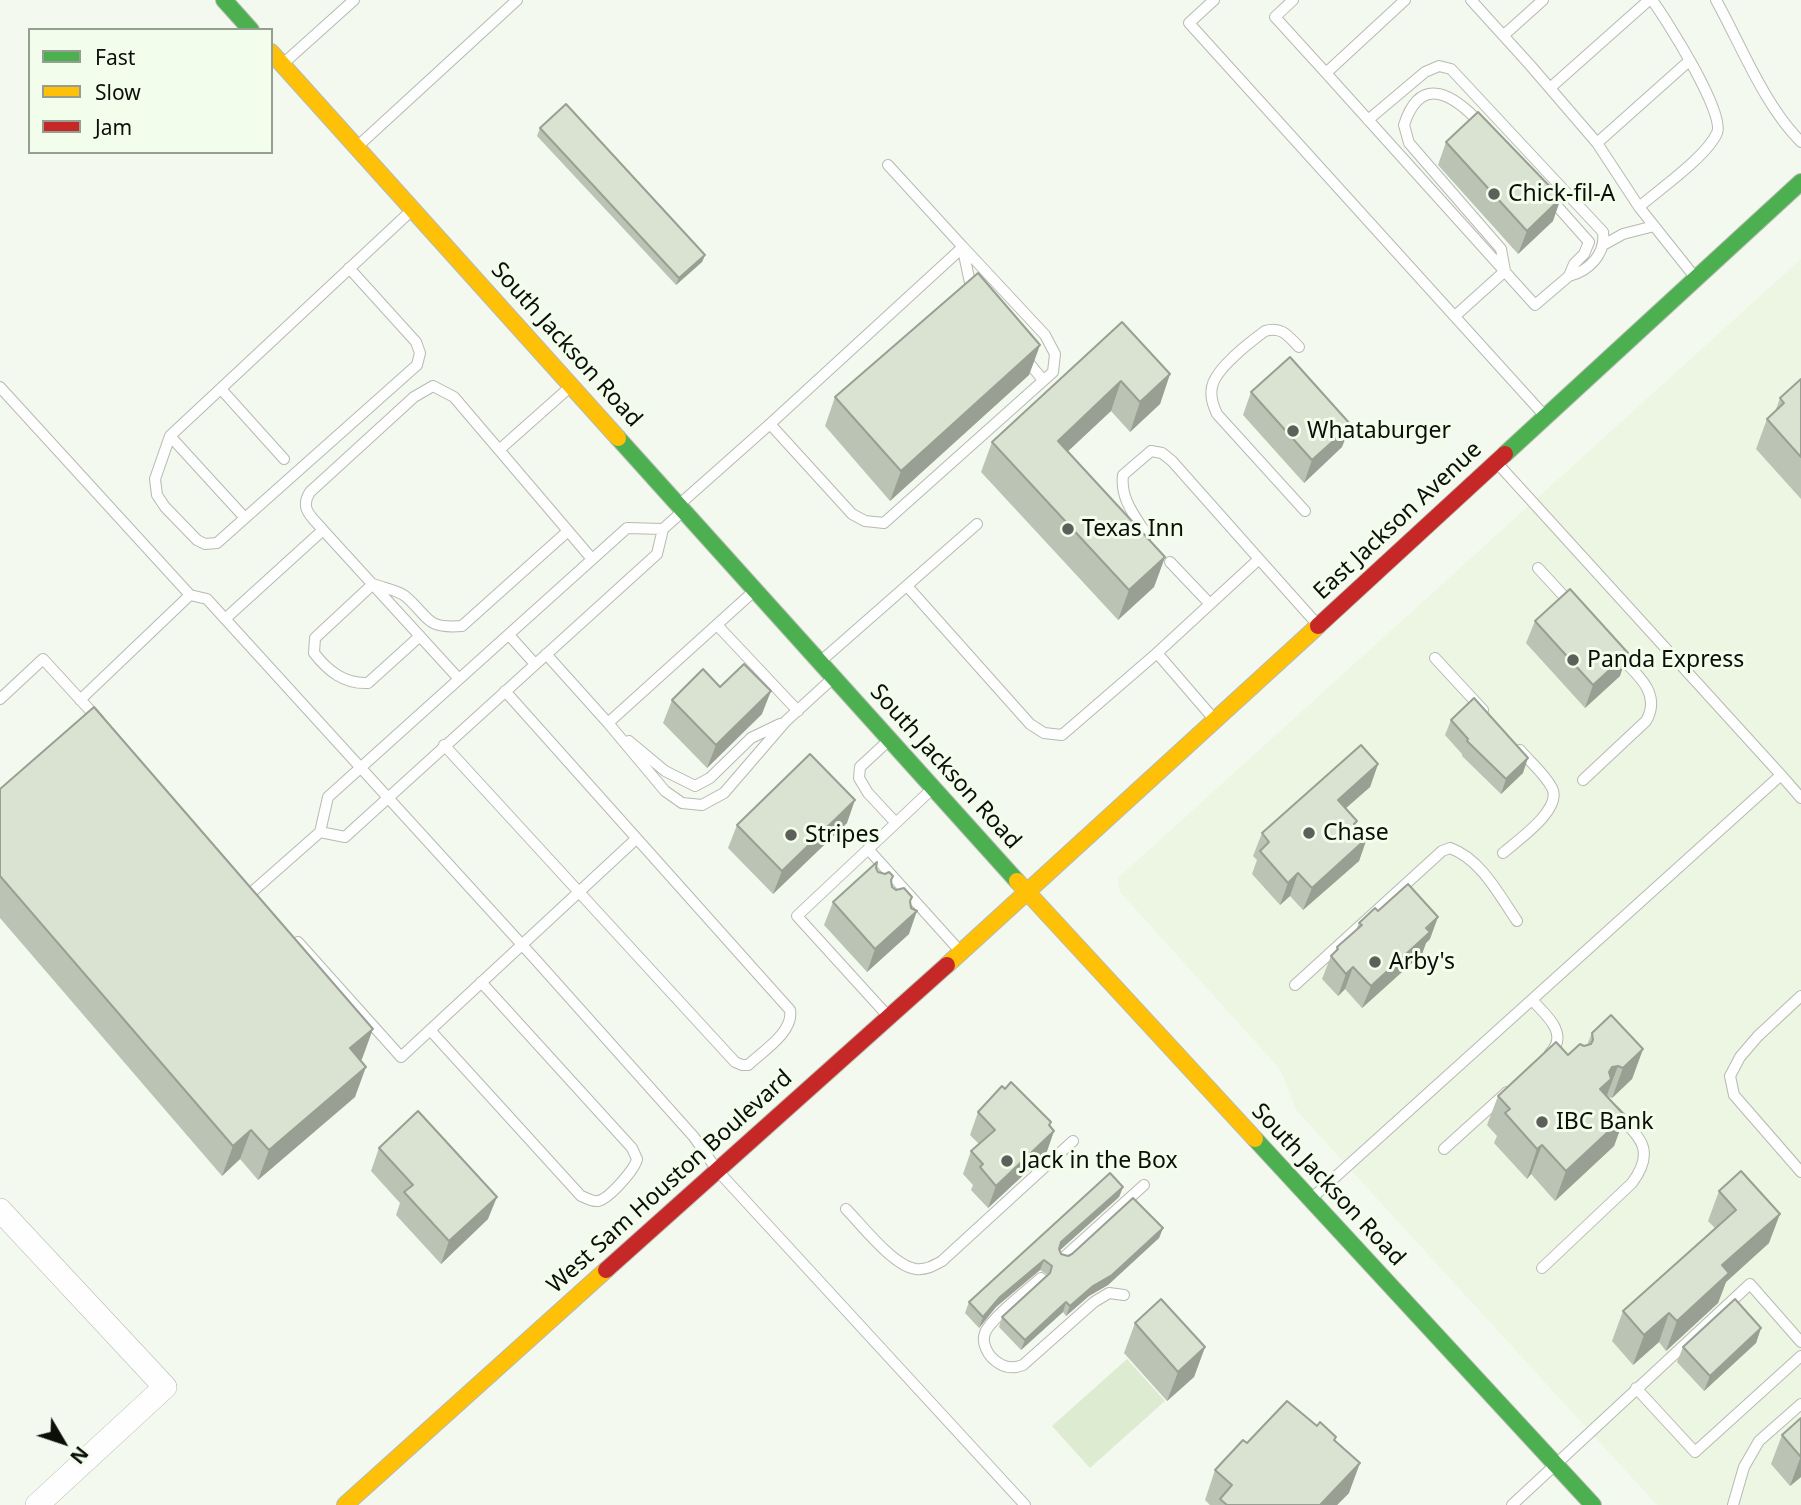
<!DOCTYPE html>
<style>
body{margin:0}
#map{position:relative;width:1801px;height:1505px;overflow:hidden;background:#f4f9ef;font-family:"Noto Sans",sans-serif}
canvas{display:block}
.legend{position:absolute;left:28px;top:28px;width:245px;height:126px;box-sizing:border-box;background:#f3fdeb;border:2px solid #969d91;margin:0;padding:9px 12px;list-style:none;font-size:21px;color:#0b0e09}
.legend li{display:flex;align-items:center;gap:14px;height:35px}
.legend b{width:35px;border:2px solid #969d91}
.north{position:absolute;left:28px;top:1407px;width:70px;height:70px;-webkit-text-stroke:5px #f3fdeb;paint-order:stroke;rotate:129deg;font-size:19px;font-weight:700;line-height:28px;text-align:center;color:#0b0e09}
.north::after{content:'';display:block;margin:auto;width:24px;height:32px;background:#0b0e09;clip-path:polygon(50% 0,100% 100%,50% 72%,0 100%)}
</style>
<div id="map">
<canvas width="1801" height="1505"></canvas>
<ul class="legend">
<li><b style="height:9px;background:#4caf50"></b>Fast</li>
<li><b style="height:9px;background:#ffc107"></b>Slow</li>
<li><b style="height:9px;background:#c62828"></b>Jam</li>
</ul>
<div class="north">N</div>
</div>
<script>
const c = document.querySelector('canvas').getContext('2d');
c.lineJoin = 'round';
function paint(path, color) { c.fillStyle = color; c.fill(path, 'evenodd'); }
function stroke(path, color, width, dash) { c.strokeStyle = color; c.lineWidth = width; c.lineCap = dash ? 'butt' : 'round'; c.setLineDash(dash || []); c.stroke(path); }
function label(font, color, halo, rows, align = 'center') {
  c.font = font + ' "Noto Sans",sans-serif'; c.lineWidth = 6; c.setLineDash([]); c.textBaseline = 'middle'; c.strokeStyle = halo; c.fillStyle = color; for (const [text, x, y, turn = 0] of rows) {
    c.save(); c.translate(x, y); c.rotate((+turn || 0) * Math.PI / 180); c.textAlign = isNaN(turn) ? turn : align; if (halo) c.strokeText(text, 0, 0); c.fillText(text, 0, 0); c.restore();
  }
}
const built = new Path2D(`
 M1801,259V1505H1657L1297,1111L1280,1069L1120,892L1118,878Z`);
const green = new Path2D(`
 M1127,1359L1165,1401L1090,1468L1052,1426Z`);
const lane = new Path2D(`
 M1214,0L1189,23L1543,414
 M1293,0L1275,17L1326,73L1405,0
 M1471,0L1530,65L1597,143L1639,207
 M1652,0C1666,19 1726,114 1717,133C1706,157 1661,188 1639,207L1694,276
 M1716,0C1741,45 1764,105 1801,142
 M1504,35L1543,0
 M285,62L354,0
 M1326,73L1535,305L1569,276L1574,264L1584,254L1589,242L1549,197
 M1550,88L1649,0
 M1368,120L1425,72L1439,66L1451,69L1603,232C1606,254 1589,271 1569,276
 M1597,143L1689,61
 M359,145L517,0
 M1605,244L1623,234L1654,226
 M963,250L972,292
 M1455,316L1505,271L1501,249L1409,143L1404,125C1421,72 1455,96 1481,124
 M1299,347C1288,336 1282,326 1265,331C1250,342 1215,369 1212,387C1210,397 1213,405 1217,414L1305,511
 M1024,357L1043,380
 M0,387L190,595L207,599L535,959L694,1137L717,1170L1025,1505
 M221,389L284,459
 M770,424L852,514L865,521L884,523L1053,372L1055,354L1045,335L963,247
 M170,436L155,479L157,495L165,507L197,540L205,544L217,543L417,365L420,353L416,342L349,268
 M499,450L570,387
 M681,503L770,424L963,247L888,165
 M245,518L170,436L412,210
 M323,530C312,517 299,509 310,492L414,397L433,386L454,397L592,559
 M1147,535C1135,516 1120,499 1123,475L1151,451L1162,453L1172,461L1259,559
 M1170,562L1210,604
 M1538,568L1572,605
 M907,586L1030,724L1044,733L1062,735L1157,653L1213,718
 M225,619L323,530L459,679
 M717,625L798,711
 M509,635L535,664
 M420,636L368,683C344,684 328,671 314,653L315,638L373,584C383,588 397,590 405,596C430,617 424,629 462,626L568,531
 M1157,653L1259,559L1317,624
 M546,654L608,723L753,592
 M1435,658L1483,710
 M821,661L977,524
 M0,699L43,659L98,719
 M80,700L190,595
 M608,723L665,791L682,803L702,805L724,793L786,721L832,679
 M629,741L665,771L695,786L710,778L751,738L780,724
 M887,742L860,767L859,778L868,793L896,823L797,916L887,1015
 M444,745L735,1062L742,1065H748C763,1051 794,1032 790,1010L505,691
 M1781,775L1801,798
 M1583,780L1646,721C1663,692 1634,672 1616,653
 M896,823L932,789
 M320,832L345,837L657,554L663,529L682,512
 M868,849L959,950
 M1503,853C1518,840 1563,809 1552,788C1545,774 1530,762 1520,750
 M252,892L320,832L328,797L627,528L663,529
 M298,942L401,1057L636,839
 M1295,985L1442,851L1450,848C1481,859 1499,895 1517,921
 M1801,996L1758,1036L1740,1057L1730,1076L1734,1095L1801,1172
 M1532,1000C1545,1014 1570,1034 1550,1053
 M430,1030L581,1196C587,1198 592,1202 598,1201C609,1199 635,1169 637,1159L632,1148L481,982
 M1444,1149L1507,1092
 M1312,1198L1781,775L1498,464
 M846,1209C862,1225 893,1266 916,1269C926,1270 933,1266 942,1261L1073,1141
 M1063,1258L1144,1185
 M1542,1268L1632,1183C1657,1149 1639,1137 1614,1111
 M1041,1278C1029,1289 990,1319 985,1333C981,1343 988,1356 997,1362C1005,1368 1013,1369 1023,1365L1094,1302L1109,1293L1124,1295
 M1636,1388L1695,1452L1801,1356
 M1512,1505L1750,1284L1801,1342
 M1733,1505L1744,1467L1759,1441L1801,1404`);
const street = new Path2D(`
 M0,1210L165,1387L37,1505`);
const fast = new Path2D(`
 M224,0L251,30
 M618,438L1017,881
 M1505,454L1801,182
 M1255,1139L1593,1505`);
const slow = new Path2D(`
 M271,52L618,438
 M1017,881L1255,1139
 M947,965L1318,626
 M345,1505L606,1270`);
const jam = new Path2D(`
 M1318,626L1505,454
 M606,1270L947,965`);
const wall = new Path2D(`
 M540,128L705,255L702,262L676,285L537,136Z
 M1446,142L1553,221L1518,254L1438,165Z
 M1122,322L1170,374L1160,404L1130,432L1111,411L1067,451L1165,557L1154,587L1118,620L981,472L992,442Z
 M1040,345L1029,375L890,501L825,426L835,397Z
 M1801,379V499L1756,449L1767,419L1775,412L1780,398Z
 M1251,392L1342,447L1304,483L1243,415Z
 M1535,621L1620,676L1585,708L1526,643Z
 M672,700L762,714L707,768L663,723Z
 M1451,720L1523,773L1501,794L1462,756V754L1445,735Z
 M1378,764L1370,787L1346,808L1356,825L1367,838L1359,861L1303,910L1290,896L1280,905L1252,874L1257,860L1253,856L1262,833Z
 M0,789L362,1059L360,1060L355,1097L258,1180L240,1159L222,1176L0,918Z
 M847,823L773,894L728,848L737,825Z
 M878,872L891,882L892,887L910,903L909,934L867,972L824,925L833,902Z
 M1378,911L1430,939L1426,943L1422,954L1362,1008L1345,989L1338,996L1322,979L1331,956L1335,952L1337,947L1356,930L1359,923Z
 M1592,1033L1643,1049L1632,1079L1612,1098L1606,1096L1625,1116L1614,1146L1555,1201L1531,1174L1527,1179L1494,1143L1497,1136L1487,1125L1498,1096L1568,1055L1587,1045Z
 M978,1112L1051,1122L1050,1126L1054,1131L1046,1154L988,1208L971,1190L973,1185L963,1174L971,1151L979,1144L970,1135Z
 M379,1148L488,1219L441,1264L396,1215L400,1203L371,1171Z
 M1123,1187L1119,1197L1060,1250L1061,1254L1068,1256L1163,1228L1159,1238L1108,1285L1089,1296L1066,1316L1063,1312L1021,1350L999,1327L1002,1317L1048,1275L1040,1270L996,1307L979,1328L965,1313L969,1302Z
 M1719,1191L1769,1243L1726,1282L1718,1303L1666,1351L1659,1342L1633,1365L1612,1341L1623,1311L1715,1228L1708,1221Z
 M1135,1323L1205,1347L1194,1377L1167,1401L1124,1353Z
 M1761,1328L1756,1343L1704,1391L1677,1362L1683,1347Z
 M1801,1418V1477L1790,1486L1771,1464L1782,1435Z
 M1317,1426L1335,1441L1349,1493L1337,1505H1210L1205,1500L1215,1470L1247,1443Z`);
const shadedWall = new Path2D(`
 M1561,198L1553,221L1518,254L1527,231Z
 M705,255L702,262L676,285L679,278Z
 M1040,345L1029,375L890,501L901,471Z
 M1170,374L1160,404L1130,432L1140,402Z
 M1121,381L1111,411L1047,471L1058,441Z
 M1351,425L1342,447L1304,483L1312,460Z
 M1165,557L1154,587L1118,620L1129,590Z
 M1628,653L1620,676L1585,708L1593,685Z
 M771,691L762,714L707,768L716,745Z
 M1528,758L1523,773L1501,794L1506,779Z
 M1378,764L1370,787L1330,822L1338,800Z
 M855,800L847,823L773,894L782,871Z
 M1367,838L1359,861L1303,910L1312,888Z
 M1298,873L1290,896L1280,905L1288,883Z
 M917,911L909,934L867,972L875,949Z
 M1438,917L1430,939L1426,943L1422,954L1362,1008L1371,986Z
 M1353,967L1345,989L1338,996L1346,974Z
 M373,1029L362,1059L339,1078L350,1048Z
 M1643,1049L1632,1079L1612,1098L1623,1068Z
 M1618,1066L1607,1095L1605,1096L1600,1089L1612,1067Z
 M366,1067L355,1097L258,1180L269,1150Z
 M1625,1116L1614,1146L1555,1201L1566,1171Z
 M1051,1122L1044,1141L1054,1131L1046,1154L988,1208L996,1186Z
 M251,1130L240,1159L222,1176L233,1146Z
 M1542,1145L1531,1174L1527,1179L1537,1149Z
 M1123,1187L1119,1197L1058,1252L1061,1242Z
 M497,1197L488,1219L441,1264L449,1241Z
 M1780,1214L1769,1243L1726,1282L1718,1303L1666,1351L1677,1321L1722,1265Z
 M1163,1228L1159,1238L1108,1285L1089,1296L1066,1316L1070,1306L1093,1286Z
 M1044,1260L1040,1270L996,1307L979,1328L983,1317L1000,1297Z
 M1066,1302L1063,1312L1021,1350L1025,1340Z
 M1669,1313L1659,1342L1633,1365L1644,1335Z
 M1761,1328L1756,1343L1704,1391L1710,1376Z
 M1205,1347L1194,1377L1167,1401L1178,1372Z
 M1801,1456V1477L1790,1486Z
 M1360,1463L1349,1493L1337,1505H1320Z`);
const building = new Path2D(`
 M566,104L705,255L679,278L540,128Z
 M1478,112L1561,198L1527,231L1446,142Z
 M978,273L1040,345L901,471L835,397Z
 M1122,322L1170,374L1140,402L1121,381L1058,441L1165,557L1129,590L992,442Z
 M1290,357L1351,425L1312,460L1251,392Z
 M1801,379V457L1767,419L1784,403L1780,398Z
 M1570,589L1628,653L1593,685L1535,621Z
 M744,664L771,691L716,745L672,700L703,669L720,687Z
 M1474,698L1528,758L1506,779L1467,741L1468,739L1451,720Z
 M94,707L373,1029L350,1048L366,1067L269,1150L251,1130L233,1146L0,876V789Z
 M1361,745L1378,764L1338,800L1357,821L1354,824L1367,838L1312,888L1298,873L1288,883L1260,851L1269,842L1262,833Z
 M810,754L855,800L782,871L737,825Z
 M877,862L876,868L878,872L885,874L889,872L893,876L891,880L892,887L896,890L904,888L912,897L910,901L911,908L917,911L875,949L833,902Z
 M1408,884L1438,917L1426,928L1430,932L1371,986L1353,967L1346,974L1331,956L1338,949L1337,947L1362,925L1359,923L1375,908L1378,911Z
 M1611,1015L1643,1049L1623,1068L1618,1066L1612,1067L1609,1072L1611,1079L1600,1089L1625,1116L1566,1171L1542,1145L1537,1149L1505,1113L1510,1109L1498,1096L1556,1042L1568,1055L1580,1044L1584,1046L1591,1044L1593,1040L1592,1033Z
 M1011,1082L1051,1122L1049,1125L1054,1131L996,1186L980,1167L983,1164L971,1151L995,1130L978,1112L1002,1086L1005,1089Z
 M418,1111L497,1197L449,1241L404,1192L413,1185L379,1148Z
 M1741,1171L1780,1214L1722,1265L1729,1273L1677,1321L1669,1313L1644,1335L1623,1311L1736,1210L1719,1191Z
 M1110,1173L1123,1187L1061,1242L1059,1249L1061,1254L1068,1256L1072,1254L1133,1198L1163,1228L1112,1275L1093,1286L1070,1306L1066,1302L1025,1340L1002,1317L1050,1273L1052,1266L1044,1260L1000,1297L983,1317L969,1302Z
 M1161,1299L1205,1347L1178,1372L1135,1323Z
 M1735,1299L1761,1328L1710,1376L1683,1347Z
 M1287,1401L1317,1426L1320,1422L1336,1437L1334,1440L1360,1463L1320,1505H1227L1220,1499L1232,1485L1215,1470L1243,1440L1247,1443Z
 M1801,1418V1457L1782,1435Z`);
const markers = [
 [1494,194,7,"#5d605a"],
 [1293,431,7,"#5d605a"],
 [1068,529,7,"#5d605a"],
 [1573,660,7,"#5d605a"],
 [1309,833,7,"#5d605a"],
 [791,835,7,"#5d605a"],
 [1375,962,7,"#5d605a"],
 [1542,1122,7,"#5d605a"],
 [1007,1161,7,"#5d605a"]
];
const poiNames = [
 ["Chick-fil-A",1508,194],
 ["Whataburger",1307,431],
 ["Texas Inn",1082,529],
 ["Panda Express",1587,660],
 ["Chase",1323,833],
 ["Stripes",805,835],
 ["Arby's",1389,962],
 ["IBC Bank",1556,1122],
 ["Jack in the Box",1021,1161]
];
const streetNames = [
 ["South Jackson Road",566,345,48],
 ["East Jackson Avenue",1398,521,-43],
 ["South Jackson Road",945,767,48],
 ["West Sam Houston Boulevard",670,1182,-42],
 ["South Jackson Road",1328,1185,47]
];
paint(built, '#ecf6e3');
paint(green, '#ddecd1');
stroke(lane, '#b6bab2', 12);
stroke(street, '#b6bab2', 24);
stroke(fast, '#b6bab2', 18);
stroke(slow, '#b6bab2', 18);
stroke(jam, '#b6bab2', 18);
stroke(lane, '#fdfefd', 10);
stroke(street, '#fdfefd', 23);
stroke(fast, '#4caf50', 16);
stroke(slow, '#ffc107', 16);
stroke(jam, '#c62828', 16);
paint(wall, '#bbc3b4');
paint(shadedWall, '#999f92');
paint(building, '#dae3d1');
stroke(building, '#999f92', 2);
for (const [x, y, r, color] of markers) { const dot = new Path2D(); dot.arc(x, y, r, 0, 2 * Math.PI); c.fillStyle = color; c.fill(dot); stroke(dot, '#f3fdeb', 2.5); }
label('23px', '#0b0e09', '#f3fdeb', poiNames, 'left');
label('23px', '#0b0e09', '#f3fdeb', streetNames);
</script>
